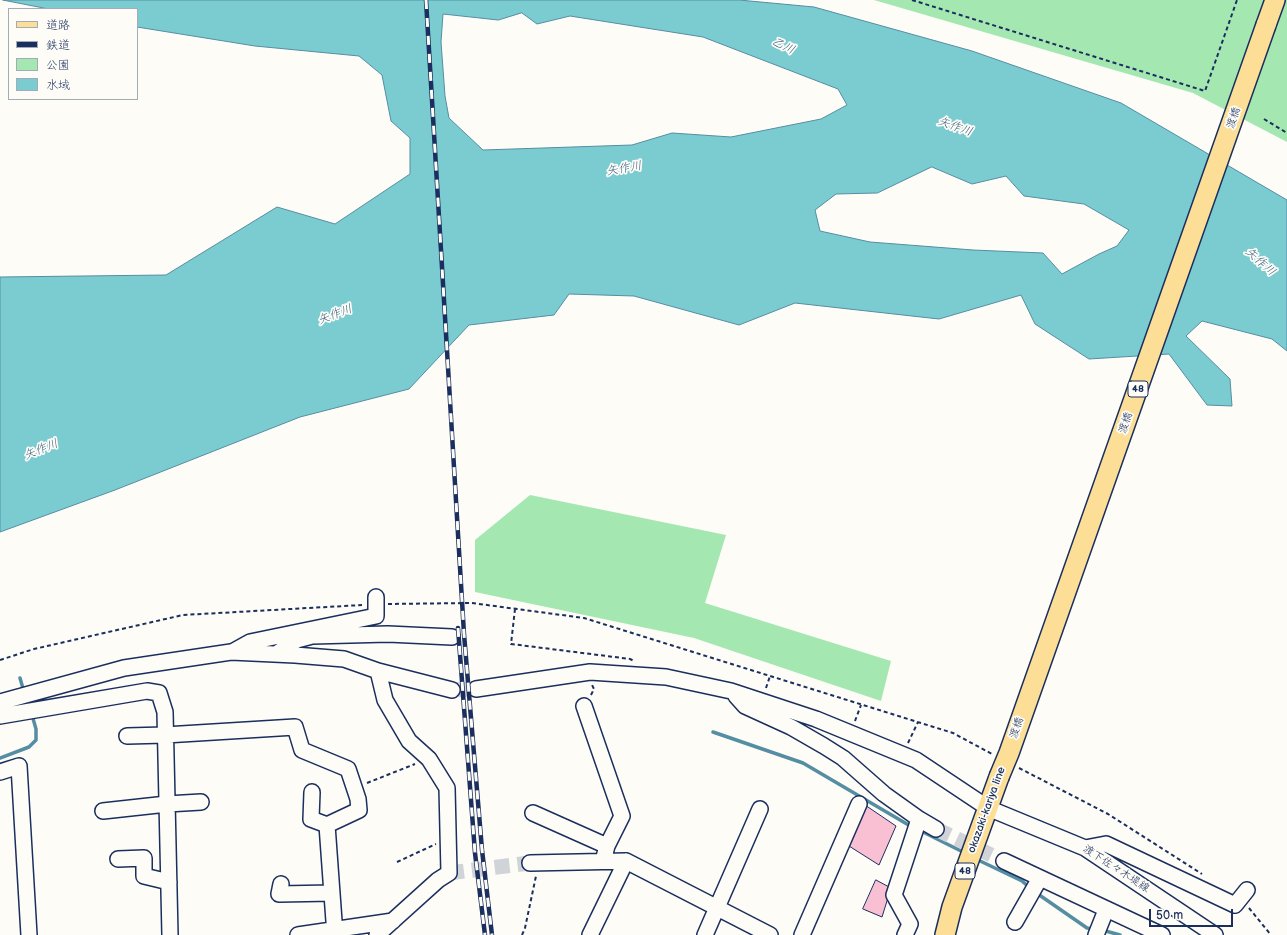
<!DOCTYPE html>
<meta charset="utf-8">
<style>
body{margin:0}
#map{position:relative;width:1287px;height:935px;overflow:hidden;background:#fdfcf7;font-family:"Balsamiq Sans","Klee One",sans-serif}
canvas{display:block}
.legend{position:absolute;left:8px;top:8px;width:130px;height:92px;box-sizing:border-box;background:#fdfcf7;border:1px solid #a3aaba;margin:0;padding:5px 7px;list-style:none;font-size:12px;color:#1b2f5e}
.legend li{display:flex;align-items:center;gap:8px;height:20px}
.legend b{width:20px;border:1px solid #a3aaba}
.scale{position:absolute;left:1149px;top:909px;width:84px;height:18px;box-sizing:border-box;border:2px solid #1b2f5e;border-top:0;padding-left:5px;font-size:12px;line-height:14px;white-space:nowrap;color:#1b2f5e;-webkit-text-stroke:3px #fdfcf7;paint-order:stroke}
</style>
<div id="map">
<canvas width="1287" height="935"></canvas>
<ul class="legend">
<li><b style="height:5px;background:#fcde96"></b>道路</li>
<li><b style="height:5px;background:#1b2f5e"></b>鉄道</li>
<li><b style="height:11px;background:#a4e7b1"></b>公園</li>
<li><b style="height:11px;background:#7bccd1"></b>水域</li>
</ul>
<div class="scale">50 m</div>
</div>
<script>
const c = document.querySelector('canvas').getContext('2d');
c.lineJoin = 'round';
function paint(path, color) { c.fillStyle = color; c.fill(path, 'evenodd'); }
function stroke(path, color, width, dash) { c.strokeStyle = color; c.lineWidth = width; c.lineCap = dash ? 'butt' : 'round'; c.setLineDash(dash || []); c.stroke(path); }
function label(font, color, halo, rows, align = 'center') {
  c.font = font + ' "Balsamiq Sans","Klee One",sans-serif'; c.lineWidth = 3.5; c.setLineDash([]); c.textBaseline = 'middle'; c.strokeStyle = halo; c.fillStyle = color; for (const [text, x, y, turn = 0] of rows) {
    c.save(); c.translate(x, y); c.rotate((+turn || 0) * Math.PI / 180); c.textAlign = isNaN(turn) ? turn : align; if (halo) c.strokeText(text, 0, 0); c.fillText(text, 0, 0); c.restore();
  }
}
const green = new Path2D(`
 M874,0H1287V142L1193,93Z
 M530,495L726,535L705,603L891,661L881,701L694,638L475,592V540Z`);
const water = new Path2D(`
 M3,0H739L814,7L972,51L1121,103L1287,200V351L1272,339L1202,321L1186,336L1230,379L1232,406L1207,405L1169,354L1089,359L1035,324L1021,295L939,319L795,303L739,325L634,296L569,294L554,315L469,325L409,389L300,417L115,490L0,532V277L166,275L277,207L335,224L410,174V138L391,121L382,75L359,56L255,46L137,27V9H49ZM522,13L537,24L570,16L703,37L838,89L847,105L821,119L731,137L672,133L632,145L483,150L449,118L445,96L441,42L443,14L498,20ZM932,167L972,184L1006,176L1024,196L1084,204L1129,230L1117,246L1099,254L1062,274L1043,253L973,250L870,242L820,231L815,210L836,194L877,193Z`);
const stream = new Path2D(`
 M20,678L24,692
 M713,732L803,763L912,827
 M0,758L29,747L36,740V729L32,715
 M919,830L965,853
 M976,859L1022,881L1030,888
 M1035,892L1087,928L1094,929
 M1102,930L1120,935`);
const building = new Path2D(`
 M865,805L896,826L879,865L849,846Z
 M876,880L891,888L882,917L863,909Z`);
const minorTunnel = new Path2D(`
 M452,690L476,689
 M936,829L1004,861
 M449,873L530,863`);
const path = new Path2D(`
 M912,0L1205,91L1237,0
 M1264,119L1287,133
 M388,604L472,603L584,618L953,733L992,754
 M515,609L511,644L630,659L634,661
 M0,660L34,649L183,615L362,605
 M766,688L770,676
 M591,695L594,689L592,685
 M855,721L861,705
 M908,743L918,722
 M1019,768L1108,814L1202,874
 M367,783L415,764
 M397,862L436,844
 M1249,908L1271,935
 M522,935L525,928L536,876`);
const minor = new Path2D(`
 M232,652L250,642L376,616V597
 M276,654L297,640L312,636L388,634L452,637
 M476,689L590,672L666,677L731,691L816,719L916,760L988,808L1085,848L1215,935
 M736,696L745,706L791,727L824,746L843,758L884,794L919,819L936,829
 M0,702L124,668L231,652L295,655L344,659L378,671L452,690
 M584,706L622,816L607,846L603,861
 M0,716L147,691L159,693L165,712L170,935
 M127,736L165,735L295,727L302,750L348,769L358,799L359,810L327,825L311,819L312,792
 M0,772L19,766L29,935
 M103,811L167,804L201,802
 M533,813L607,846
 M327,825L335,935
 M1085,848L1106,844L1235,905L1247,890
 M118,859L144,858V876L169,882
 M1004,861L1162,935
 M530,863L626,861L770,935
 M281,884L279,894L332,893
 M1015,922L1040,878
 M298,935L393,921
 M377,935L438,880L449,873L447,788L429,759L409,741L385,700L378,671
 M590,935L626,861
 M705,935L760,809
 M802,935L859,804
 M905,935L910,924L894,895L919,819
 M1096,935L1106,910`);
const major = new Path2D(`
 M1266,25L1275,0
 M945,935L952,907L999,777`);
const rail = new Path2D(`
 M426,0L464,634L482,850L492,935
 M458,628L475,853L485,935`);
const majorBridge = new Path2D(`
 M999,777L1009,753L1266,25`);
const shields = [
 [1138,389,20],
 [965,871,20]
];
const shieldNames = [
 ["48",1138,389],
 ["48",965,871]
];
const streetNames = [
 ["渡橋",1234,118,-71],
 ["渡橋",1126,423,-71],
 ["渡橋",1017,728,-71],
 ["okazaki-kariya line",987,810,-70],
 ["渡下佐々木堤線",1116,869,33]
];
const waterNames = [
 ["乙川",783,46,26],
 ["矢作川",955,127,20],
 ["矢作川",624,169,-10],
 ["矢作川",1260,262,42],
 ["矢作川",335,315,-21],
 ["矢作川",41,450,-22]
];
paint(green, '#a4e7b1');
paint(water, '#7bccd1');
stroke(water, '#558da3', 1);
stroke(stream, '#558da3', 3.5);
paint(building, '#f9bfd2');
stroke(building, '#1b2f5e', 1);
stroke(minorTunnel, '#d0d3d8', 15, [15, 8]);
stroke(minor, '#1b2f5e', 18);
stroke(major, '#1b2f5e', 22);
stroke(path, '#1b2f5e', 2, [4, 3]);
stroke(minor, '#fdfcf7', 15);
stroke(major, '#fcde96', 19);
stroke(rail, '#1b2f5e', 4.5);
stroke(rail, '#fdfcf7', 3, [9]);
stroke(majorBridge, '#1b2f5e', 22, []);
stroke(majorBridge, '#fcde96', 19);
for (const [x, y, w] of shields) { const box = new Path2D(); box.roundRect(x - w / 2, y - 8, w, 16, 3); c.fillStyle = '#fdfcf7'; c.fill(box); stroke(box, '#1b2f5e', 1); }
label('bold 10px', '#1b2f5e', null, shieldNames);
label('11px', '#1b2f5e', '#fdfcf7', streetNames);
label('italic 12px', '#385e80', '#fdfcf7', waterNames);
</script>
